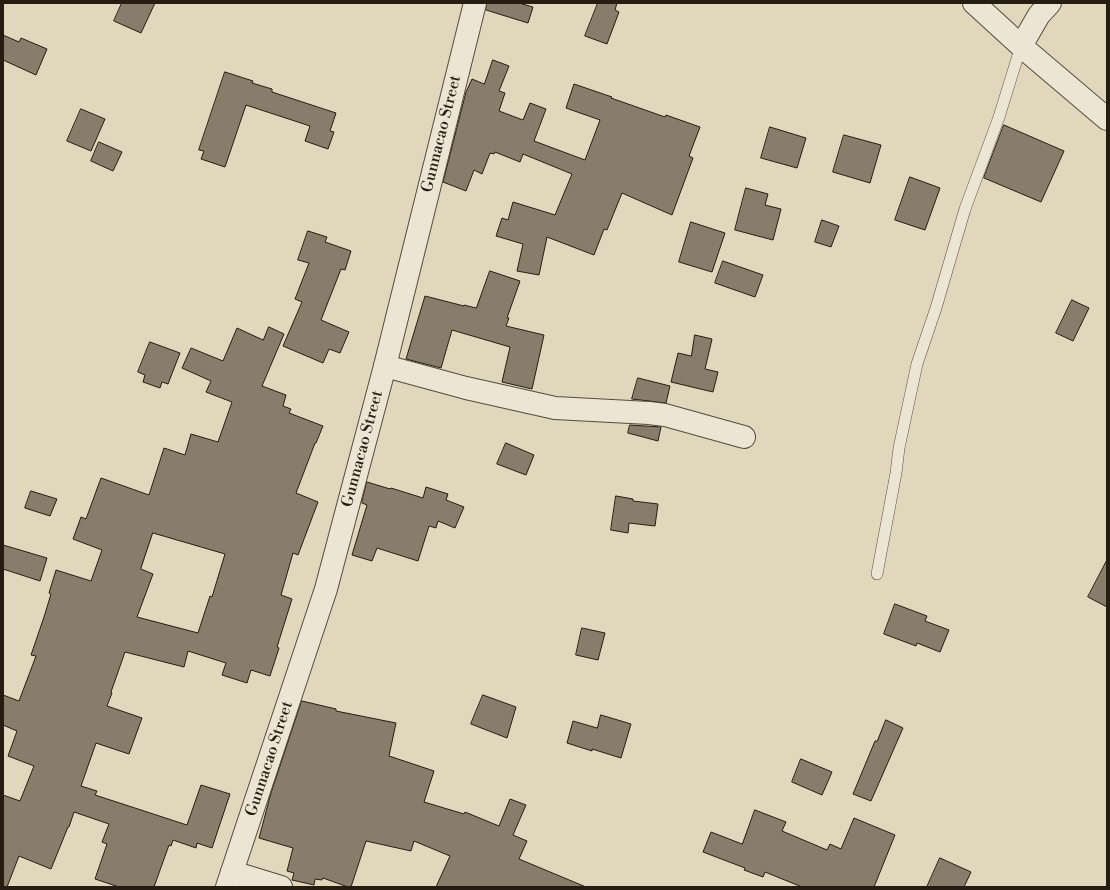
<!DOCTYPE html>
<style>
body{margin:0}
#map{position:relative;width:1110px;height:890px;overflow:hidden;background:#e1d7bc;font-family:"Libre Bodoni",serif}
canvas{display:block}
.frame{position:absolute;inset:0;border:4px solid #261c11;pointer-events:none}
</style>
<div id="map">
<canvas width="1110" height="890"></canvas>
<div class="frame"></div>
</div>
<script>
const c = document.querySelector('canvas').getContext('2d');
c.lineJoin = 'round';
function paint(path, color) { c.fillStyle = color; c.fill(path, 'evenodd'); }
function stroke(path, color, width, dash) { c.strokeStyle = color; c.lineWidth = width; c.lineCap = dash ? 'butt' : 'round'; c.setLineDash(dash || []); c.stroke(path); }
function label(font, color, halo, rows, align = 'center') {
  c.font = font + ' "Libre Bodoni",serif'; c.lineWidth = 3; c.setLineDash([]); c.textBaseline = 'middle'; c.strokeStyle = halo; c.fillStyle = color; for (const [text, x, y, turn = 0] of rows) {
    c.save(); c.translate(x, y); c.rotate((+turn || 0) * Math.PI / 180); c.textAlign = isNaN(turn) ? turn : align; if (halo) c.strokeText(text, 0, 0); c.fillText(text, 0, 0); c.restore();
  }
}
const building = new Path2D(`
 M122,3H155L141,33L114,21Z
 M487,3H519L533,7L528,23L486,10Z
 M598,3H617L615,10L619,12L607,44L585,36Z
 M3,35L19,42L21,38L47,49L36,75L3,60Z
 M493,60L509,66L499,91L505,93L499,111L523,120L530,103L546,109L534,141L585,160L600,120L566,108L574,84L612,97L611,98L665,117L666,115L700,127L689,156L693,158L672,215L622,193L607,230L604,229L594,255L547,237L539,275L517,271L523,244L496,236L502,218L508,220L513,202L555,215L572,174L523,154L520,162L495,152L494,154L490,153L482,174L474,170L466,191L443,182L466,92L472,79L484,84Z
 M225,72L253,81L252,83L272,89V92L336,113L330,131L334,132L328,149L305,141L310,126L246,105L225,167L201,159L204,151L199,150Z
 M81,109L105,119L91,151L67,141Z
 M1004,125L1064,151L1041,202L984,178Z
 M770,127L806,138L797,168L761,158Z
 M844,135L881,145L870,183L833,172Z
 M99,142L122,152L113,171L91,161Z
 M910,177L940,188L925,230L895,220Z
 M746,188L768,194L765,205L781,209L773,240L735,230Z
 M822,220L839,226L831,247L815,242Z
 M691,222L725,233L712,272L679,262Z
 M308,231L327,237L325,242L351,251L345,270L341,269L321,320L349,332L340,353L329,349L323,363L283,346L302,302L295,299L309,263L298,260Z
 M723,261L763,275L755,297L715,283Z
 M490,271L520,281L507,318H509L506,326L544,335L532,389L502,382L510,347L452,330L441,368L406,359L425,296L464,306V305L476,308Z
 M1072,300L1089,308L1073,341L1056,333Z
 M269,327L284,334L262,386L286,395L283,406L291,409L289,413L323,426L316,443H315L296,493L318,502L298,555L293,553L281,595L292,599L277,647L279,648L270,676L251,670L247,683L222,675L226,663L188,651L184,667L125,652L111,692L112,693L107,706L142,718L129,754L96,743L81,786L97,791L95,795L187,825L201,785L230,794L212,848L197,843L196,848L173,840L171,846L169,845L154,887H119L95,879L107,844L102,842L109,824L74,812L69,827H68L51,869L19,856L7,887H3V795L20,801L34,766L8,756L17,731L3,725V695L19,701L36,656L31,655L44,617L51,594L49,593L56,570L91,581L102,550L73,539L81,517L86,519L101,478L149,495L164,448L185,455L191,434L218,442L232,402L206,392L211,381L182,368L191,348L223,361L237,328L263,340ZM153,533L225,554L212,597L210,596L198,633L137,617L153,574L141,569Z
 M695,335L712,339L705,369L718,372L713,392L671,382L678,353L691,356Z
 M150,342L180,353L168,384L162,382L160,388L143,382L145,375L138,372Z
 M638,378L670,386L666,403L632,399Z
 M630,425L661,427L658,441L628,433Z
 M506,443L534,455L526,475L497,464Z
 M367,482L390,489L391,488L423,498L426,487L448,494L446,500L464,507L455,528L438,521L436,528L429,526L418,561L377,548L372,561L352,555L367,505L362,503Z
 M31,491L57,499L50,516L25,508Z
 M616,496L633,499V501L658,504L655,526L629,523L628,533L611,530Z
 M3,545L47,558L40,581L3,569Z
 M1107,560V607L1088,597Z
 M895,604L927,616L925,621L949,630L940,652L917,643L916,646L884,634Z
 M582,628L605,633L598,660L576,655Z
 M483,695L516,707L507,738L471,724Z
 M302,701L336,709V711L396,723L389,756L434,771L424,802L464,814L465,812L499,826L510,799L526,805L513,835L527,841L519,859L586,887H436L450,856L414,841L411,851L366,841L351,887H348L323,878L322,880L315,879L314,885L292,880L294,873L287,871L293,848L259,838L271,793Z
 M601,715L631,724L621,758L592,749V751L567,743L573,721L597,728Z
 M886,720L903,728L871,801L853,794L875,741H877Z
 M801,759L832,772L822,795L792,782Z
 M755,810L786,822L782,831L827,850L830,844L841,849L854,818L895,835L874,887H802L765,872L763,877L744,870L745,868L703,852L711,832L742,844Z
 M940,858L971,872L964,887H927Z`);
const service = new Path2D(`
 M877,574L896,473L899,448L917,364L936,308L965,209L999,117L1021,46`);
const minor = new Path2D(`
 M974,3L1021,46L1107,119
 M1021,46L1039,15L1050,3
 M385,366L466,388L555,408L649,413L665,415L744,437
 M232,872L281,887`);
const tertiary = new Path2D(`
 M227,887L326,589L385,366L475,3`);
const streetNames = [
 ["Gunnacao Street",442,134,-76],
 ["Gunnacao Street",363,449,-75],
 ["Gunnacao Street",270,759,-72]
];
paint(building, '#877d6a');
stroke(building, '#261c11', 1);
stroke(service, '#554b3c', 12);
stroke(minor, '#554b3c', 24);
stroke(tertiary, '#554b3c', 24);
stroke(service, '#ece5d3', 11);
stroke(minor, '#ece5d3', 22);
stroke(tertiary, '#ece5d3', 22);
label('16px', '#261c11', '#ece5d3', streetNames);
</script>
